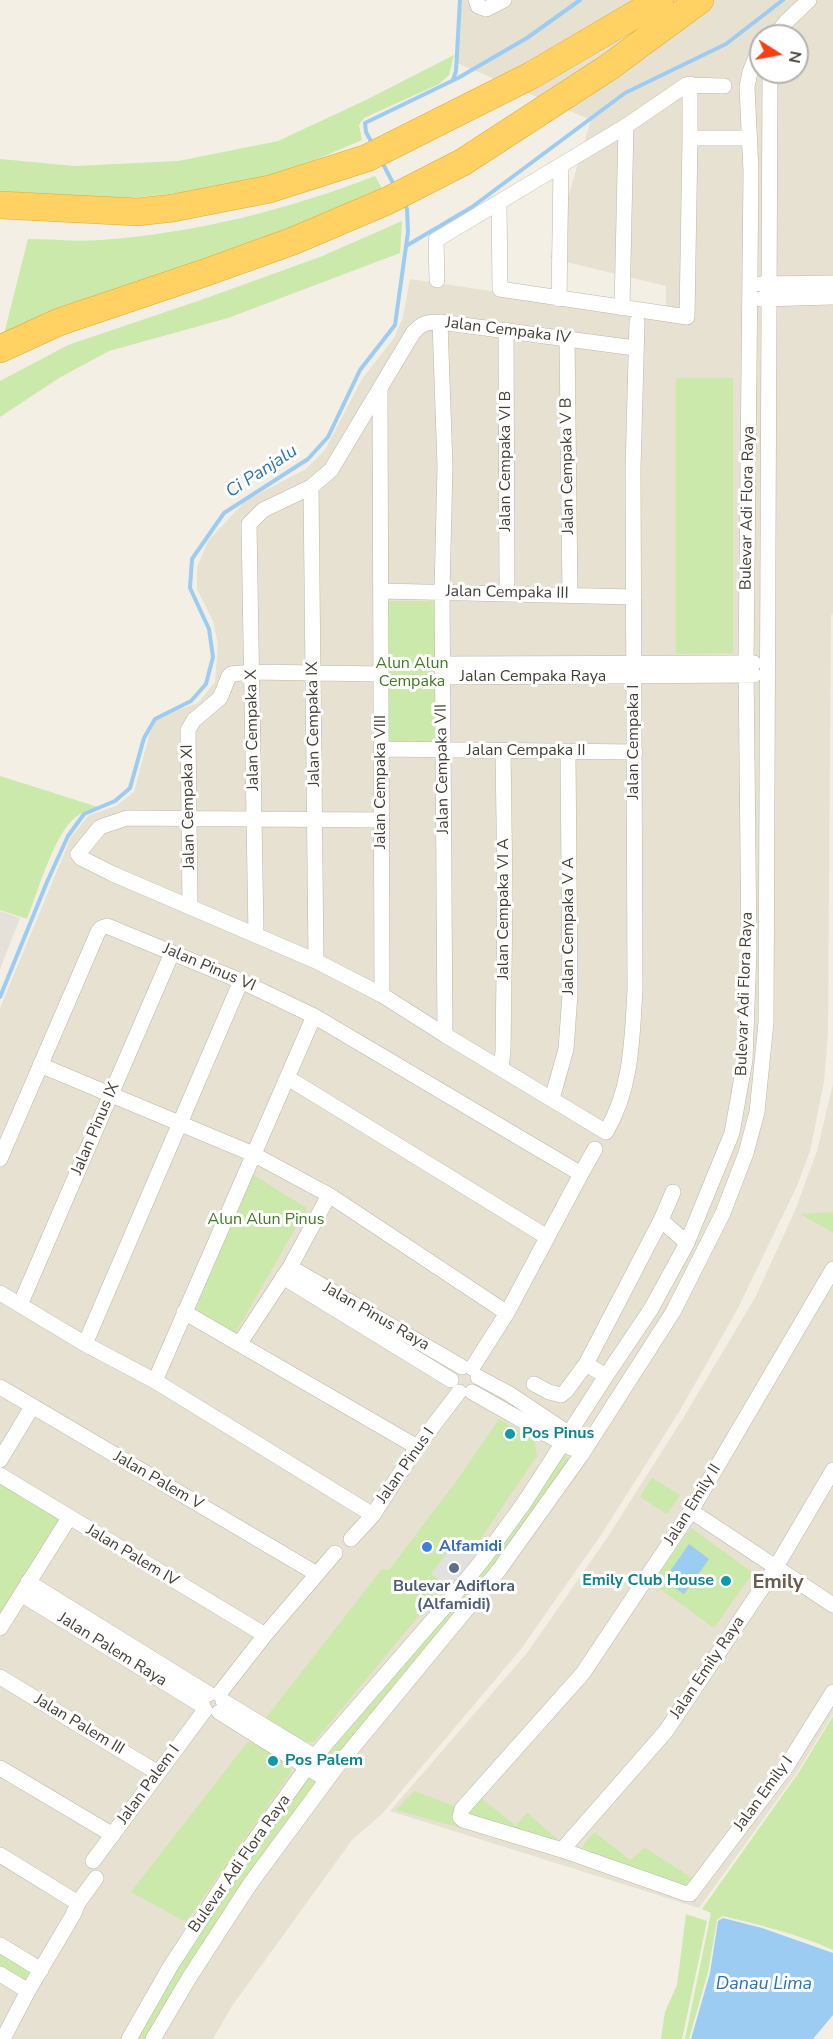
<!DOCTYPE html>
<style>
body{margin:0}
#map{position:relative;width:833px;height:2039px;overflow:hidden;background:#f3efe4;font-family:"Nunito Sans",sans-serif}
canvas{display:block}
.north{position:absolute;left:749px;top:24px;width:60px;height:60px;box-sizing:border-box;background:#fff;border:2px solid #b5b2ae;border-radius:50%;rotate:101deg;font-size:16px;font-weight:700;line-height:24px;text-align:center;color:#453f34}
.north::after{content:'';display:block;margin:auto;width:21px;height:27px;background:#ff3e0f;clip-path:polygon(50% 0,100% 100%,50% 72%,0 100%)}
</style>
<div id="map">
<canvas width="833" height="2039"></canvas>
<div class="north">N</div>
</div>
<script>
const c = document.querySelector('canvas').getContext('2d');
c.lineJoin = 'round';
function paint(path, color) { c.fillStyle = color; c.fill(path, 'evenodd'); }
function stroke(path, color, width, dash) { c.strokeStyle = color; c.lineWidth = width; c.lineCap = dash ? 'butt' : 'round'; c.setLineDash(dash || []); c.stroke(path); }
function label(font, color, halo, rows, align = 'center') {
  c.font = font + ' "Nunito Sans",sans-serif'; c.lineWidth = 6; c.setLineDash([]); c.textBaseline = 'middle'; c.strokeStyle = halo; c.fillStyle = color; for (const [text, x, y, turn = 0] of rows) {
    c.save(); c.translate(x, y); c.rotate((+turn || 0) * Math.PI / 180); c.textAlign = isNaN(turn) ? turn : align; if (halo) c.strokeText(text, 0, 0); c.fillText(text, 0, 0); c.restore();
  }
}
const residential = new Path2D(`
 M462,0H833V614L831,615L828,1034L824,1081L810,1151L797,1186L737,1310L679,1412L601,1535L521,1649L382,1814L352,1840L232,2006L213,2039H0V1008L71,837L89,815L116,806L134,792L150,732L159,716L198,703L215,682L218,644L213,621L197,589V567L208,541L245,501L306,469L325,450L362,379L394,338L403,317L410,279L666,317V286L550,258L591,120L457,63ZM761,36H797V72H761Z
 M833,1084V1714L798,1771L699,1908L390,1811L527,1653L607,1538L685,1415L756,1296L796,1208L817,1151Z`);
const industrial = new Path2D(`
 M0,911L20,918L0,969Z`);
const green = new Path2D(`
 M454,55L449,75L439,84L364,118L359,125L362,140L301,166L256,180L196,191L121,199L0,196V159L75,166L178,161L278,141L366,100Z
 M375,176L384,192L272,238L4,334L28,239C52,239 77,242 101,240C195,233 287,210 375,176Z
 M402,221L400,253L228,318L109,351L59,378L0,417V381L68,345L198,301L320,257Z
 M676,378H733V653L676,654Z
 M388,601H436L435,745H388Z
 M0,776L98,807C92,809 85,811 80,814C55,828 38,892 27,919L0,910Z
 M253,1175L307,1208L233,1337L193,1315Z
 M833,1212V1233L801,1214Z
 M499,1419L534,1439L537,1456L473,1550L314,1742L303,1743L265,1719L382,1569L389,1570L458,1479Z
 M563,1455L569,1459L494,1567L334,1758L328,1754L452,1610Z
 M652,1478L680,1495L667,1514L640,1497Z
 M0,1480L63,1519L0,1620Z
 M691,1528L753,1573L714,1628L652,1583Z
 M833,1716V1950C798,1934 760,1925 723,1916L717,1920L708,1972L689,2039H685L711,1913L702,1909L799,1772Z
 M250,1739L291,1762L292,1771L186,1922L131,1892Z
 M308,1778L316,1783L244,1880L182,1974L144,2039H136L176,1970L237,1876Z
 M414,1791L454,1806V1819L461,1828L396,1810Z
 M481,1798L516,1826L527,1813L557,1839L549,1844L474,1819L469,1811Z
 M594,1832L630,1860L645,1848L694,1879L684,1886L589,1857L583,1846Z
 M686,1914L707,1921L682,2039H661L665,2012L677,1985Z
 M0,1945L41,1970L28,1991L0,1974Z`);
const parking = new Path2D(`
 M454,1544L476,1561L454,1591L431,1574Z`);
const water = new Path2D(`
 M689,1544L709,1559L684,1594L664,1580Z
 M723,1918L762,1928L833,1953V2015L813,2039H691L710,1973L718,1921Z`);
const stream = new Path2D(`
 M453,80L456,71L460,0
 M373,145L366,132L365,123L458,78L527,38L580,0
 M382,162L394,185
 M406,246L472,207L625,93L726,44L783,0
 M0,997L47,882L68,836L84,814L115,801L130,788L144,738L155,719L191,701L206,684L213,657L209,629L190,588L192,559L224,513L308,459L328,437L360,370L395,325L408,232L407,209L404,202`);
const minor = new Path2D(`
 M476,0L478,6L486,9L504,0
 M775,36L786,22L809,0
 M690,84V138H750
 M499,203L500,289L687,317L690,138
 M437,280L436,240L626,126L686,85L724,86
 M761,284L833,283
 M559,299L561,167
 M761,299L833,297
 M622,308L626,126
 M440,322L445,466L442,592L445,1035
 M506,330L507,593
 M567,337L570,595
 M380,389L382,995
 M311,487L316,961
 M381,591L634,597
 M442,664L754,663
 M442,677L754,675
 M381,749L635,752
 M381,820L127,818L100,827L78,854L81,858L113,874L316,961L382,995L445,1035L606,1132C632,1088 632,1039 635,990L633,469L637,322
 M190,906L188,730L194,720L220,698L229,676L231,674L252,672L381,674
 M256,935L249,524L263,510L311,487L331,470L413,333C421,323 428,322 440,322L635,348
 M314,1016L581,1174L507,1313L472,1368
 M40,1065L253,1154L329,1195L507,1313
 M501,1067L503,1052L505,892L503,751
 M288,1078L547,1237
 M552,1099L566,1049L570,994L568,752
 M0,1159L98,932L101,928L107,926L241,981L314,1016L155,1381L85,1344L0,1293
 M581,1174L595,1149
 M661,1220L673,1192
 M290,1267L462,1367
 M833,1269L691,1511L583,1673L462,1809L460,1817L463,1820L562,1850L687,1894H690L786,1767L833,1692
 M283,1277L451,1380
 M20,1305L172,953
 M184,1312L417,1447
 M240,1343L290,1267L329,1195
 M85,1344L241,981
 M606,1376L586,1364L661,1220L687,1243
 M478,1377L508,1393L577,1439
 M155,1381L373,1515
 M534,1384L549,1392L561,1395L566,1391L586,1364
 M0,1387L317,1574
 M472,1392L571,1448
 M0,1460L32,1407
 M0,1475L265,1635
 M691,1511L833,1605
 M351,1539L373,1515L417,1447L459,1392
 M28,1582L209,1694
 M21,1594L203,1706
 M0,1628L69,1518
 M0,1677L158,1773
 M219,1694L265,1635L335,1553
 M223,1701L335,1769
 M219,1712L327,1780
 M0,1768L113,1835
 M562,1850L666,1731L776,1567L833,1470
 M0,1855L78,1903L73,1915L28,1991L3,2039
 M93,1861L205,1710
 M78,1903L96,1878
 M0,1945L41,1970
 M0,1974L28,1991
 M129,2039L170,1967L231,1873L315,1756L446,1605L484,1558L524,1503L606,1376L651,1309L687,1243L732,1133L745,1060L749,951L746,663L751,172L747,87L750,72L756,57L761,52
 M153,2039L189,1978L250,1884L335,1769L499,1570L582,1454L673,1312L723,1213L746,1153L757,1112L766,1022L770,72`);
const motorway = new Path2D(`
 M0,205L137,212L173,208L270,189L367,158L532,75L660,0
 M0,349L59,322L207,272L293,241L387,201L463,162L609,67L700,0`);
const markers = [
 [510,1434,6,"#0f9aa8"],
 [427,1547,6,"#3f7fe0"],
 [454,1568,6,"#5c6f8a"],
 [726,1581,6,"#0f9aa8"],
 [273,1761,6,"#0f9aa8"]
];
const streetNames = [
 ["Jalan Cempaka IV",508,331,7],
 ["Jalan Cempaka VI B",506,461,-90],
 ["Jalan Cempaka V B",568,466,-91],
 ["Bulevar Adi Flora Raya",748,508,-89],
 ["Jalan Cempaka III",507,593,1],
 ["Jalan Cempaka Raya",533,677],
 ["Jalan Cempaka IX",314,724,-91],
 ["Jalan Cempaka X",253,730,-91],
 ["Jalan Cempaka I",634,742,-90],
 ["Jalan Cempaka II",526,751],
 ["Jalan Cempaka VII",443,769,-91],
 ["Jalan Cempaka VIII",381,782,-90],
 ["Jalan Cempaka XI",189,807,-91],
 ["Jalan Cempaka VI A",504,909,-90],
 ["Jalan Cempaka V A",569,926,-90],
 ["Jalan Pinus VI",209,968,23],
 ["Bulevar Adi Flora Raya",745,994,-88],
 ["Jalan Pinus IX",96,1129,-67],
 ["Jalan Pinus Raya",376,1317,30],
 ["Jalan Pinus I",406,1466,-55],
 ["Jalan Palem V",158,1481,30],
 ["Jalan Emily II",693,1505,-58],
 ["Jalan Palem IV",132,1556,31],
 ["Jalan Palem Raya",112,1650,32],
 ["Jalan Emily Raya",708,1668,-56],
 ["Jalan Palem III",79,1725,31],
 ["Jalan Palem I",149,1785,-54],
 ["Jalan Emily I",764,1794,-54],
 ["Bulevar Adi Flora Raya",240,1864,-55]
];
const parkNames = [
 ["Alun Alun",412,664],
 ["Cempaka",412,682],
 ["Alun Alun Pinus",266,1220]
];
const cultureNames = [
 ["Pos Pinus",522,1434],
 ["Emily Club House",714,1581,"right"],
 ["Pos Palem",285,1761]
];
const shopNames = [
 ["Alfamidi",439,1547]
];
const serviceNames = [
 ["Bulevar Adiflora",454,1587],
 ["(Alfamidi)",454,1605]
];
const waterNames = [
 ["Ci Panjalu",262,472,-33],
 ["Danau Lima",764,1985]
];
const quarterNames = [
 ["Emily",778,1583]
];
paint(residential, '#e7e1d2');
paint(industrial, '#e5e0d9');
paint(green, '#cae9ab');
paint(parking, '#e3e1dd');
paint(water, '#9dccf3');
stroke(stream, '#9dccf3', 4);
stroke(minor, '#bfb7a7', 16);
stroke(motorway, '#e3a92e', 28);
stroke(minor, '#fff', 15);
stroke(motorway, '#ffd263', 27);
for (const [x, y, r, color] of markers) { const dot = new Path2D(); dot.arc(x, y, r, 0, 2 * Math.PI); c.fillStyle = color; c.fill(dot); stroke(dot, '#fff', 2); }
label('16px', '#453f34', '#fff', streetNames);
label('16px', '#417925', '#fff', parkNames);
label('bold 16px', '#0d838f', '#fff', cultureNames, 'left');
label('bold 16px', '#366cbe', '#fff', shopNames, 'left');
label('bold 16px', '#4e5e75', '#fff', serviceNames);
label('italic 18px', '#2974b5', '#fff', waterNames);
label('bold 20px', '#695e4b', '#fff', quarterNames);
</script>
